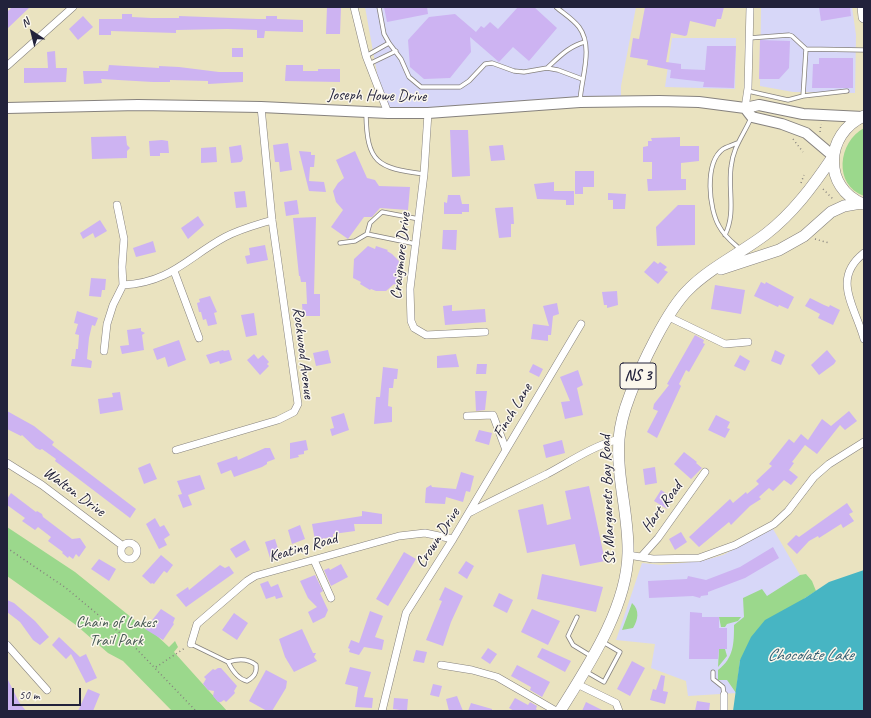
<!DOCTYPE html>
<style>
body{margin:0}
#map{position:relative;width:871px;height:718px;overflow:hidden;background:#eae3c0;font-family:Caveat,sans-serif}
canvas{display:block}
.frame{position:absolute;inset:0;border:8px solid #22223b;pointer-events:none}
.north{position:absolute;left:12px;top:12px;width:40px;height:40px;-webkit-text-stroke:3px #fbf7ec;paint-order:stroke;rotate:325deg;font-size:11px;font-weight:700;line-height:16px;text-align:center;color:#22223b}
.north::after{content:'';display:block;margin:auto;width:14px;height:18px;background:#22223b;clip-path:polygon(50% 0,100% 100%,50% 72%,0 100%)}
.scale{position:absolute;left:12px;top:688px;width:69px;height:18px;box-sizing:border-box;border:2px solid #22223b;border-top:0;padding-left:5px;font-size:12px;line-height:14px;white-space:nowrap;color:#22223b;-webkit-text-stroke:3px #fbf7ec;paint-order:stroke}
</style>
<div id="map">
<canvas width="871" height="718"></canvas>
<div class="frame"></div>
<div class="north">N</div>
<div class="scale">50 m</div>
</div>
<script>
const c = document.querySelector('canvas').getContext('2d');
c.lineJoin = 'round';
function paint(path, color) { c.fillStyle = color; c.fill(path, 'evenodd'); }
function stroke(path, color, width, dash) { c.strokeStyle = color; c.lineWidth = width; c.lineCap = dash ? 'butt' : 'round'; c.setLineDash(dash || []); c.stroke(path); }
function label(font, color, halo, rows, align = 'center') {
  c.font = font + ' Caveat,sans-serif'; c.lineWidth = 3; c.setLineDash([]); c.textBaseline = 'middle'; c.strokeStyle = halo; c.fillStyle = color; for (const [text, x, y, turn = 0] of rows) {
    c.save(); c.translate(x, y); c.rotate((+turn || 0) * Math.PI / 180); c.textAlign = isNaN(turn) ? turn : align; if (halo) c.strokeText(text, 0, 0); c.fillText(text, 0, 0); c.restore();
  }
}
const built = new Path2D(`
 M365,7H636L621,86V100L384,112Z
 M761,7H852L856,35L855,93L793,92L760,86Z
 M672,38H736L735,89L665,87Z
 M773,529L800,575L816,591L805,598L740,660L736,693L688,696L686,681L651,668L655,644L616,640L642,563L661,565L702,561L723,555Z`);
const green = new Path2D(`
 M864,128V196C833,185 838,142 864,128Z
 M7,527L75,572L137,622L143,623L169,647L175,641L178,647L174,652L227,711H172L123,661L108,653L76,625L7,576Z
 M806,574L812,581L816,591L805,598L740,660L736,693L727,680H718V670C734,658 734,643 734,625L744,617L743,598L762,589L767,596L800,575Z
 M632,603C640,610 638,620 633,628L622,630Z
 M719,617H741L738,621L727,624L725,627H721Z
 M719,648L725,649L727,656L718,667Z`);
const water = new Path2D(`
 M864,570V711H733L740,660L751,637L765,620L805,598L829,582Z`);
const building = new Path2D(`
 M12,7H30L7,29V12Z
 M327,7H341L340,34H326Z
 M384,7H427L428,14L387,22Z
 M518,7H534L557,28L529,61L513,47L499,62L470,37L471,52L450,78L424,79L410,67L408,40L429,17L455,14L476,32L481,26L484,28L490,22L498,29Z
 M645,7H724L721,19H717L715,27L690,21L687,35L685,36L671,33L666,62L681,64V69L705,70L707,46H736L734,88L703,87L704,82L670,78L671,70L647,65L648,60L630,57L633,38L639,39Z
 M819,7H850L851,16L821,21Z
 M122,14H132V17L151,18H179V16L258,19H266V16H277V19L303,20V32L265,31L264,38H257V30L227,29L176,30V33L111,31V35H99V19H122Z
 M83,16L93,27L78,40L69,29Z
 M760,40L790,41L789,68L779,79H759Z
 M232,48H243V57H232Z
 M55,51L56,68H67L66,82L24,83V68H48L47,52Z
 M819,58H853V88H812L813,64H819Z
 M109,65L159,68V66L179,67L219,72H243V82L208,84V81L170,80V82H153L101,79L102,83L84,84L83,71H108Z
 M286,65H303V71H318V69H340V82L285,81Z
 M450,130H468L470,176L452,177Z
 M126,136L127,145L130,148L127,151V158L92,159L91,137Z
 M680,137V146H699V161L681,163V179H686V190L648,191L647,179H652V162H643V147L648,146V141H652L651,138Z
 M162,140L168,141L169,153H160V156H150L149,141Z
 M288,143L292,170L280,172L279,162H275L273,145Z
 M241,145L243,159L241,162L231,163L229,147Z
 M503,145L505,160L491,161L489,146Z
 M216,147L217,162L201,163V148Z
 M299,151L311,152V155H315L314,167H310L309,181L324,182L326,192L309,191Z
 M355,151L367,178L375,180L379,186L410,187L408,210L380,208L372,217H364L348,239L331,227L343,210L336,202L333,191L338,183L344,178L336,160Z
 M575,171H594V187H583V194H575Z
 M554,182V191H574V205H566V200L537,199L534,184Z
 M245,191L247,207L236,208L234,192Z
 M608,193L626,194L625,209H613V200H608Z
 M448,195H460L462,204H469V212H462V214H444V202L447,203Z
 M297,200L299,214L286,216L284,202Z
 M678,205H695V245L657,246L656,227Z
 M513,207L514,224H511V237L499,238L495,208Z
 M198,216L204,225L188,239L181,228Z
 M316,217L314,294H320V316H303L302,304H307L306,282H301L300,276H299L293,218Z
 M100,220L107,231L95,238L93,233L83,239L80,233Z
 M443,230H457L456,250L442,249Z
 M153,241L156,252L136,257L133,248Z
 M265,245L268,260L247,264L245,256L250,255L249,248Z
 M368,246L375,249L376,246L388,250L387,251L392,254L399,261V271L401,273L396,285L394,284L386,291H376L371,289L370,290L360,284L361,282L353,278L354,259Z
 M654,261L658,264L660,262L667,267L664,270L668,272L658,284L644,272Z
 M91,278L106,279L105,290H102L101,297L89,296Z
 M761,282L765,284L766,282L794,297L788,309L779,305L778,307L754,296Z
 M715,285L745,290L741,314L711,309Z
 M617,291L618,305L607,308V305H604L602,292Z
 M210,296L217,312L214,313L217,324L208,326L206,319L203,320L201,312H199L197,303L200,302L199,299Z
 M810,298L824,305L829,307L830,305L840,310L833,325L818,318L820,314L805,306Z
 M557,303L559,314L553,316L551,335H548V341L531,339L533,324L549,326L543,306Z
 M452,305V311L485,309L486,322L445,325L443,306Z
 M77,311L98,318L95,326L92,325L89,338L87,359L92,361L91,368L71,366L72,359H75L76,349H78L79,335L75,334L78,324L74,323Z
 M254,313L257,335L246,337L241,315Z
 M141,328V331L145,333L142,335L144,350L122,354L120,346L129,345L127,330Z
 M695,335L704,340L703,343L705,344L689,372L686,370L679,384L681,386L657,438L647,432L658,411L653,409L654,404L669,385L667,384Z
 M179,340L186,360L168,367L165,357L157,360L153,349Z
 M223,350L224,351L229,350L232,360L220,364L219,361L210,364L206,355Z
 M328,350L331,363L316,366L313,353Z
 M775,350L785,355L781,365L771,361Z
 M827,350L836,361L834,364L819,375L811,365Z
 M254,354L258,359L263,355L269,362L267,364L269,366L260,375L247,360Z
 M456,354L459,367L437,368V356Z
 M740,355L750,361L745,371L734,366Z
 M477,364H487L486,374H476Z
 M533,364L543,369L539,377L529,372Z
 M383,367L398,369L397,379H394L393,388H389L388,406L392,407V422L374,424L376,397H380Z
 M578,370L583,385L577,388L583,415L565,419L561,402L570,401L560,377Z
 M475,391H487L485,410L476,411Z
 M120,392L123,410L100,414L98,399L113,397L112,393Z
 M7,411L34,426L54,442L52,445L136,509L130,518L55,461L56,459L42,449L40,450L36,448L22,435L21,436L7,429Z
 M849,411L857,421L845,430L840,425L817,454L805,445L792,462L794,463L789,470L798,477L791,485L784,480L773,491L769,488L759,497L761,499L750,506L731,525L729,522L699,547L689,537L730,499L733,503L746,492L747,494L759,484L756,481L772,466L769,464L789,439L794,443L801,434L808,440L822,419L831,426Z
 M344,413L349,430L332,436L330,429L334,428L331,417Z
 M716,415L730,422L727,428L730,429L725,438L708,430Z
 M479,430L492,433L489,445L475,441Z
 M306,440L308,450L304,451V454L298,455L299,457L290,459V443Z
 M562,440L565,453L546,458L543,445Z
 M265,448H270L275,459L267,462V464L262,467L234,477L231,470L221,474L217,463L237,456L238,460Z
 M684,452L697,462L696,463L702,468L691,479L674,464Z
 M150,463L157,479L144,484L138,468Z
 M655,467L657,483L645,485L643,469Z
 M461,472L474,476L470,492L466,491L463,502L446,497L445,504L425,503L426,488L431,485L432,487L456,489Z
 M200,475L205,489L188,495L192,505L183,508L178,495L182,494L177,481Z
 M589,486L605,561L580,566L575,544L527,553L518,510L543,504L547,525L571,519L565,491Z
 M661,490L673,498L667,509L654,501Z
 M11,493L36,512L37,511L42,514L43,517L72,539L80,538L86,547L79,557L76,554L73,559L69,556L68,558L62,553L63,552L48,541L51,537L38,527L35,530L22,521L25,518L7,505V499Z
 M847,503L853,512L849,514L854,521L843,528L841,524L819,538L818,536L809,541L797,554L787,544L796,535L799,537Z
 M362,511L382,514V524H354L355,531L333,534V537L315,540L312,524L362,516Z
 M155,518L160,527L164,525L170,535L164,539L167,545L159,549L146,524Z
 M300,525L305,539L292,544L288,530Z
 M681,532L687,542L675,550L669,539Z
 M275,539L280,555L270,558L265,542Z
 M245,540L250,550L236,558L230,549Z
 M773,547L779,558L745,578L708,592V595L701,596L700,598L693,596L649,598L648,581L687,579L688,576L706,580L740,567Z
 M404,552L416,559L388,606L376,599Z
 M161,555L173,565L167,573L164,571L154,584L152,583L151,584L142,576Z
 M99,559L116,569L109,581L91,569Z
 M466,561L474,566L467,579L458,573Z
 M341,564L348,577L331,586L324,570L329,568L330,570Z
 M220,565L225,568L229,566L234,573L186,607L176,595L188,587L189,590Z
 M542,574L603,587L596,612L537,599Z
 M315,575L323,591L320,593L328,610L325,617L313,623L308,612L317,607L308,598L300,581Z
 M268,581L271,587L278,584L283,597L276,599L275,596L266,599L260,584Z
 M445,587L463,596L451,622L443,646L426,640L442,601L439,600Z
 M499,593L513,600L507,613L493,606Z
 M7,600L14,603L35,621L49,637L40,645L33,640L20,622L7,612Z
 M161,609L175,618L173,623L174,624L163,640L145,629Z
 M532,609L560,621L548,645L521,632Z
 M370,611L383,616L375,637L384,640L382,650L364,647L359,655L349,652L350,649L348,648L351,640L359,643Z
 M690,612L702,613V617H719V628H727V649H719L718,659H689Z
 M234,613L248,623L237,640L222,630Z
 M302,629L313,653H316L314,657L317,661L294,672L285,657L279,639Z
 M59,637L80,657L86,654L97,678L86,683L71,654L66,659L52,645Z
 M488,648L497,654L490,664L481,658Z
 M542,648L571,661L565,672L537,657Z
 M416,650L427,652L424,663L413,661Z
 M632,661L645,668L630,696L617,689Z
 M517,665L550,682L542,697L530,690L531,687L511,676Z
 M350,667L371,672L364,697L373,698L372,708L355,707L358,687L345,684Z
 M218,668H221L237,686L234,691L235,693L226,702L224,700L221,702H218L213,696L214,691L208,690L203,684L206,679L204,677L213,669L215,670Z
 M266,670L287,681L286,688L272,711H267L249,701Z
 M661,675L665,676L663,691L668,692L665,704L650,700L653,689L656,690Z
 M7,678L19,702L26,711H7Z
 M433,684L442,686L439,697L430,695Z
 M88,689L100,694L93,711H78Z
 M457,696L463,711H449L446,699Z
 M394,698L408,699L407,711L393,709Z
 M515,698L528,705L530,702L537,706L536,709L538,711H514L509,708Z
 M697,701L710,703L709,711H695Z
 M586,702L604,711H582Z
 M471,703L492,709V711H468Z`);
const path = new Path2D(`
 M820,132L821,124
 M793,139L803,152
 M801,183L804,175
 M823,189L833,199
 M815,239L829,243
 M7,548L66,588L126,638L196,711
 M156,667L185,648`);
const service = new Path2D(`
 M379,7L384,34L389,43L401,59L409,77L421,87H460L469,81L485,64L492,63L514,71L524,72L547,68L558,70L582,79
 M556,7C563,13 573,19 579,27C594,47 581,79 580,101
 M749,38L789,35L792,36L806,49L864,50
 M366,56L389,43
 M369,64L396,51
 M547,68C559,57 569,46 585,42
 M748,91L788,100L803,96L847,91
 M803,96L806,49
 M366,114C367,163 377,168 424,174
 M737,143C733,145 726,147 723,149C704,163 709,209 719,226C724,236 732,242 740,249
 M725,235C736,213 728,191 731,167C733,147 743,136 751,118
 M340,243L355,241L367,234
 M416,244L367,234L370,223L382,212L419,219
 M577,617L568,636L573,645L591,656
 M191,644L228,662C238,659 249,659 256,665C257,673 254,677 247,681C238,679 232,670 228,662
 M585,671L604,682L620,652L603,642
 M713,672V679L723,687L724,695`);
const minor = new Path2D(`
 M354,7L366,56L388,113
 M7,66L73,7
 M745,108L748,88L750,7
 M428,113L424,174L410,289L411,321L414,328L426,335L485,332
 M864,253C831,279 855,306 864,339
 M174,271L199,338
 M123,285C170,283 188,257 225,237C240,229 256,225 272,220
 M669,317L725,344L748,342
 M104,351L107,324L113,305L123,285L122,267L124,239L117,205
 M467,416L493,415L506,450
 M176,450L278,420L294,412L298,404L272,220L261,107
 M7,463L42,485L123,546
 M469,513C495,499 521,487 547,474C571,461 593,446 619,439
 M121 551a8 8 0 1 1 16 0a8 8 0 1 1-16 0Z
 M628,555L653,559L699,558L735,545L774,524L788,511L814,477L829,464L864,442
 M641,557L658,538L705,472
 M314,560L331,598
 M191,644L197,624L247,581L255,576L399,536L425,533L453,539
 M7,645L47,690
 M441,665L472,670L497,677L556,711
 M577,684L616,703L619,711
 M382,711L406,613L453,539L581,324
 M724,711V695`);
const secondary = new Path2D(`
 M7,108L138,105L261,107L388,113H428L580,102L659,101L699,102L745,108L759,105L803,114L863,117
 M745,108L752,117L782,124L806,133L832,155`);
const primary = new Path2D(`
 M863,7L864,17
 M863,204C823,188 824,134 864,116
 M721,269L779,250L804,236L831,212L844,206L861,203
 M560,711C588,666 627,608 628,553C629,515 616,477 619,439C620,425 625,408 630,395C641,366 667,310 689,289C711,267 741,253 766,234C793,213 813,186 832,158`);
const shields = [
 [638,376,36]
];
const shieldNames = [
 ["NS 3",638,376]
];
const streetNames = [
 ["Joseph Howe Drive",377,96,1],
 ["Craigmore Drive",401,256,-84],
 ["Rockwood Avenue",303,353,83],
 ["Finch Lane",513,411,-59],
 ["Walton Drive",74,492,36],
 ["St Margarets Bay Road",608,500,-92],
 ["Hart Road",662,507,-54],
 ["Crown Drive",438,538,-57],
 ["Keating Road",303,548,-16]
];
const parkNames = [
 ["Chain of Lakes",116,623],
 ["Trail Park",116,641]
];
const waterNames = [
 ["Chocolate Lake",810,656]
];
paint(built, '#d7d7f8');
paint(green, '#9bd88c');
paint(water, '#47b5c3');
paint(building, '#cdb3f2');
stroke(service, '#86827e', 5);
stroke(minor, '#86827e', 8);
stroke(secondary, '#86827e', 12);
stroke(primary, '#86827e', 12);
stroke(path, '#86827e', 1.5, [1, 3]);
stroke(service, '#fff', 3.5);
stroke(minor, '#fff', 7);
stroke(secondary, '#fff', 10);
stroke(primary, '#fff', 11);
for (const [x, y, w] of shields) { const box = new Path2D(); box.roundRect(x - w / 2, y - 13, w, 26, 3); c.fillStyle = '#fbf7ec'; c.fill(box); stroke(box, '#22223b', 1); }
label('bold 15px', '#22223b', null, shieldNames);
label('16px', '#22223b', '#fbf7ec', streetNames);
label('16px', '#465953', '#fbf7ec', parkNames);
label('italic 17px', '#315d71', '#fbf7ec', waterNames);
</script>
